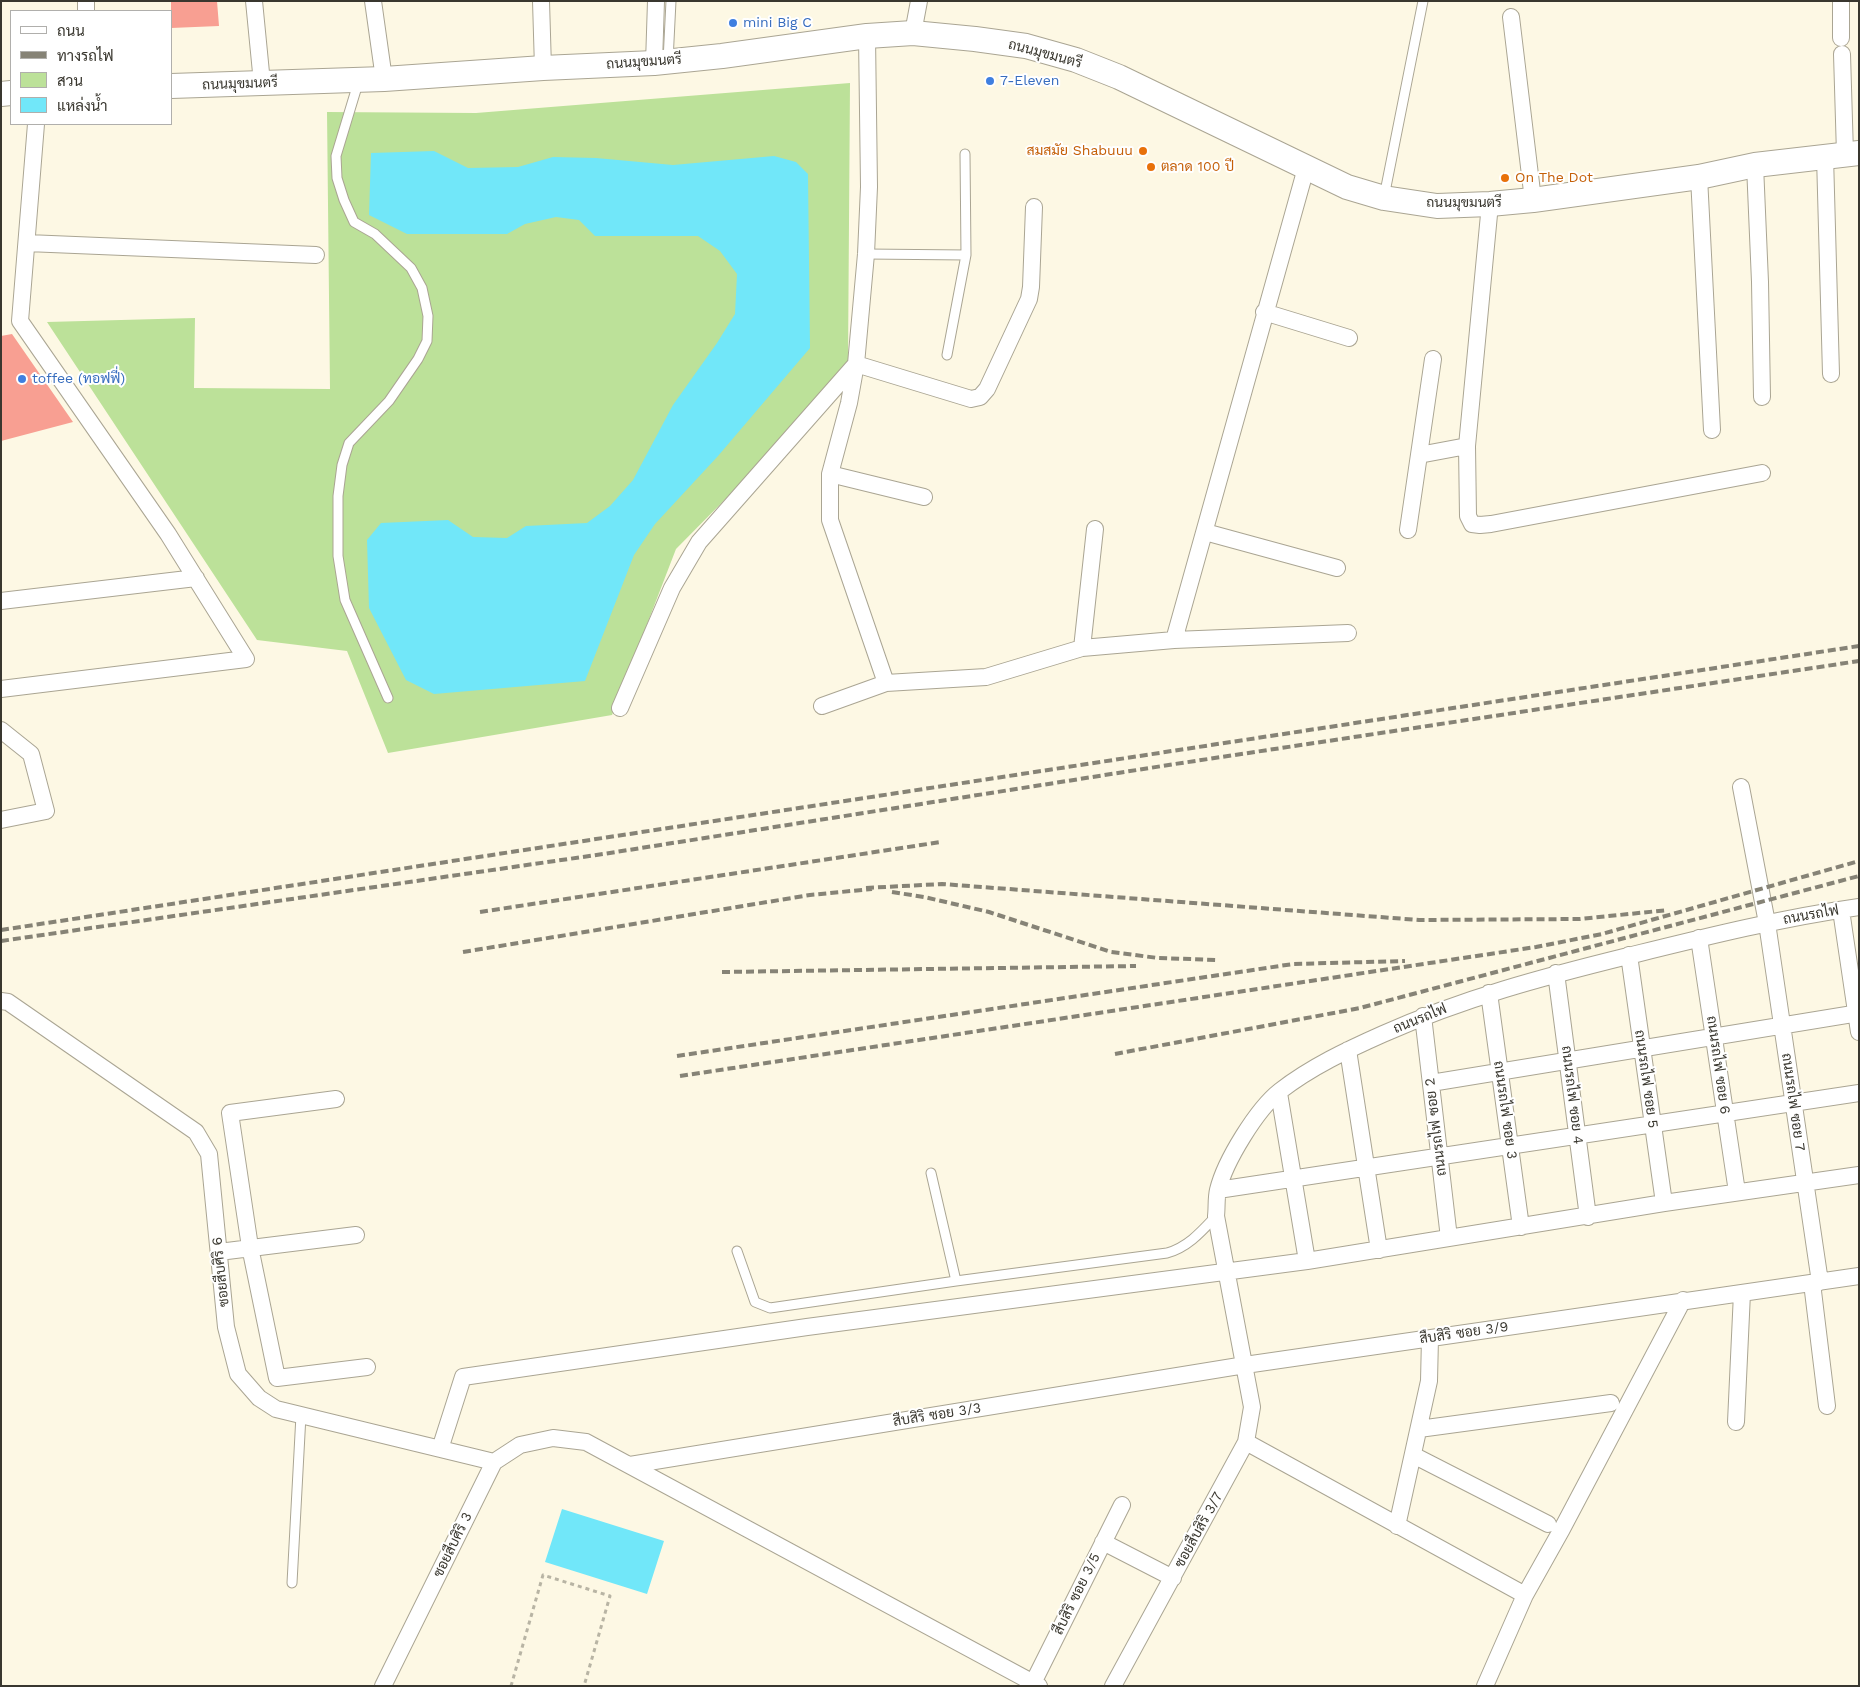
<!DOCTYPE html>
<meta charset="utf-8">
<style>
body{margin:0}
#map{position:relative;width:1860px;height:1687px;overflow:hidden;background:#fdf8e4;font-family:"Work Sans",Sarabun,sans-serif}
canvas{display:block}
.frame{position:absolute;inset:0;border:2px solid #39372f;pointer-events:none}
.legend{position:absolute;left:10px;top:10px;width:162px;height:115px;box-sizing:border-box;background:#fff;border:1px solid #b0afac;margin:0;padding:6px 9px;list-style:none;font-size:15px;color:#39372f}
.legend li{display:flex;align-items:center;gap:10px;height:25px}
.legend b{width:25px;border:1px solid #b0afac}
</style>
<div id="map">
<canvas width="1860" height="1687"></canvas>
<div class="frame"></div>
<ul class="legend">
<li><b style="height:6px;background:#fff"></b>ถนน</li>
<li><b style="height:6px;background:#868376"></b>ทางรถไฟ</li>
<li><b style="height:14px;background:#bce199"></b>สวน</li>
<li><b style="height:14px;background:#71e7f9"></b>แหล่งน้ำ</li>
</ul>
</div>
<script>
const c = document.querySelector('canvas').getContext('2d');
c.lineJoin = 'round';
function paint(path, color) { c.fillStyle = color; c.fill(path, 'evenodd'); }
function stroke(path, color, width, dash) { c.strokeStyle = color; c.lineWidth = width; c.lineCap = dash ? 'butt' : 'round'; c.setLineDash(dash || []); c.stroke(path); }
function label(font, color, halo, rows, align = 'center') {
  c.font = font + ' "Work Sans",Sarabun,sans-serif'; c.lineWidth = 4; c.setLineDash([]); c.textBaseline = 'middle'; c.strokeStyle = halo; c.fillStyle = color; for (const [text, x, y, turn = 0] of rows) {
    c.save(); c.translate(x, y); c.rotate((+turn || 0) * Math.PI / 180); c.textAlign = isNaN(turn) ? turn : align; if (halo) c.strokeText(text, 0, 0); c.fillText(text, 0, 0); c.restore();
  }
}
const green = new Path2D(`
 M850,83L848,361L762,462L676,549L612,715L388,753L347,651L257,640L47,322L195,318L194,388L330,389L327,112L476,113Z`);
const water = new Path2D(`
 M434,151L468,168L518,167L553,157L596,158L673,165L774,156L796,162L808,174L810,348L718,456L655,524L634,555L585,681L434,694L406,680L369,608L367,540L381,523L448,520L473,537L507,538L526,526L587,523L610,506L633,480L673,405L717,343L735,314L737,274L720,251L698,236H595L579,220L556,217L525,224L507,234H407L369,215L371,153Z
 M562,1509L664,1541L647,1594L545,1562Z`);
const building = new Path2D(`
 M171,1H217L219,26L171,28Z
 M12,334L73,422L1,441V336Z`);
const path = new Path2D(`
 M511,1686L543,1575L610,1596L584,1686`);
const service = new Path2D(`
 M668,61L671,1
 M359,80L336,156L337,178L344,200L354,222L375,234L411,268L422,288L428,316L427,341L418,359L389,401L349,443L342,465L338,496V556L345,600L388,698
 M1384,197L1423,1
 M866,254L966,255
 M947,355L966,255L965,154
 M931,1173L956,1281
 M737,1251L755,1302L770,1308L956,1281L1167,1253C1188,1247 1201,1232 1216,1216
 M292,1583L301,1415`);
const minor = new Path2D(`
 M86,1V11
 M254,1L262,83
 M373,1L384,79
 M541,1L543,68
 M1841,1V38
 M1511,17L1533,200
 M913,33L919,1
 M867,36L869,187L866,254L856,364L849,403L830,474V520L886,683
 M1842,54L1845,154
 M654,63L656,1
 M1825,156L1831,374
 M1755,165L1760,282L1762,397
 M1699,177L1712,430
 M1490,204L1467,446L1468,516L1472,524L1480,525L1491,524L1762,473
 M27,243L316,255
 M1264,312L1349,338
 M1419,455L1467,446
 M830,474L924,497
 M1408,530L1433,359
 M1205,532L1337,568
 M1,601L196,578
 M1174,640C1219,483 1261,325 1306,168
 M1082,648L1095,529
 M1,689L246,659L168,534L20,321L36,124
 M822,706L886,683L986,677L1082,648L1174,640L1348,633
 M620,708L672,588L699,542L856,364L971,399L980,397L987,389L1029,299L1031,287L1034,207
 M1,730L31,754L46,811L1,820
 M1741,787L1767,923L1820,1282
 M1841,910L1859,1032
 M1699,938L1737,1192
 M1629,955L1664,1203
 M1556,973L1588,1217
 M1489,993L1521,1227
 M1,1001L8,1002L196,1132L209,1154L226,1327L238,1374L259,1398L276,1409L494,1462
 M1423,1016L1449,1238
 M1348,1050L1379,1250
 M1431,1083L1859,1013
 M1279,1093L1307,1261
 M336,1099L230,1113L250,1247L277,1378L367,1367
 M1218,1190L1859,1093
 M219,1252L356,1235
 M1812,1283L1827,1406
 M1736,1422L1742,1293
 M1419,1429L1611,1403
 M1246,1442L1525,1595
 M440,1449L463,1377L807,1327L1307,1261L1664,1203L1859,1175
 M1413,1455L1548,1524
 M630,1465L1245,1365L1859,1276
 M1397,1526L1429,1381L1430,1338
 M1103,1542L1173,1578
 M1033,1683L1122,1505
 M383,1686L494,1462L520,1445L553,1438L586,1442L1039,1686
 M1113,1686L1246,1442L1252,1407L1216,1216C1217,1208 1216,1198 1218,1190C1225,1161 1257,1109 1280,1091C1311,1067 1347,1050 1383,1034C1464,998 1543,977 1628,956C1705,937 1781,918 1859,907
 M1485,1686L1525,1595L1562,1529L1683,1300`);
const secondary = new Path2D(`
 M171,86L384,79L543,68L654,63L722,56L867,36L913,33L975,39L1026,46L1076,60L1119,77L1347,187L1384,198L1437,206L1490,204L1533,200L1699,177L1755,165L1859,153
 M1,94L11,93`);
const rail = new Path2D(`
 M866,888L942,884L1419,920L1580,919L1668,910
 M892,892L924,897L989,912L1111,952L1158,958L1218,960
 M480,912L941,842
 M1,930L1859,646
 M1,941L603,854L1175,764L1859,661
 M463,952L810,895L872,889
 M722,972L1136,966
 M1115,1054L1360,1008L1859,876
 M677,1056L1293,964L1405,961
 M680,1076L1536,947L1602,934L1859,861`);
const markers = [
 [733,23,5,"#3f7fe0"],
 [990,81,5,"#3f7fe0"],
 [1143,151,5,"#e8710a"],
 [1151,167,5,"#e8710a"],
 [1505,178,5,"#e8710a"],
 [22,379,5,"#3f7fe0"]
];
const shopNames = [
 ["mini Big C",743,23],
 ["7-Eleven",1000,81],
 ["toffee (ทอฟฟี่)",32,379]
];
const streetNames = [
 ["ถนนมุขมนตรี",1045,54,15],
 ["ถนนมุขมนตรี",644,62,-4],
 ["ถนนมุขมนตรี",240,84,-2],
 ["ถนนมุขมนตรี",1464,203],
 ["ถนนรถไฟ",1811,915,-10],
 ["ถนนรถไฟ",1420,1019,-22],
 ["ถนนรถไฟ ซอย 6",1718,1065,82],
 ["ถนนรถไฟ ซอย 5",1646,1079,82],
 ["ถนนรถไฟ ซอย 4",1572,1095,83],
 ["ถนนรถไฟ ซอย 7",1793,1102,82],
 ["ถนนรถไฟ ซอย 3",1505,1110,82],
 ["ถนนรถไฟ ซอย 2",1436,1127,-97],
 ["ซอยสืบศิริ 6",221,1272,-96],
 ["สืบสิริ ซอย 3/9",1464,1333,-8],
 ["สืบสิริ ซอย 3/3",937,1415,-9],
 ["ซอยสืบสิริ 3/7",1199,1530,-61],
 ["ซอยสืบศิริ 3",453,1545,-64],
 ["สืบสิริ ซอย 3/5",1077,1594,-64]
];
const foodNames = [
 ["สมสมัย Shabuuu",1133,151,"right"],
 ["ตลาด 100 ปี",1161,167],
 ["On The Dot",1515,178]
];
paint(green, '#bce199');
paint(water, '#71e7f9');
paint(building, '#f89f92');
stroke(service, '#aaa593', 11);
stroke(minor, '#aaa593', 18);
stroke(secondary, '#aaa593', 26);
stroke(path, '#b8b4a4', 3, [4, 4]);
stroke(service, '#fff', 9);
stroke(minor, '#fff', 16);
stroke(secondary, '#fff', 24);
stroke(rail, '#868376', 4, [8, 4]);
for (const [x, y, r, color] of markers) { const dot = new Path2D(); dot.arc(x, y, r, 0, 2 * Math.PI); c.fillStyle = color; c.fill(dot); stroke(dot, '#fff', 2); }
label('14px', '#366cbe', '#fff', shopNames, 'left');
label('14px', '#39372f', '#fff', streetNames);
label('14px', '#c56008', '#fff', foodNames, 'left');
</script>
